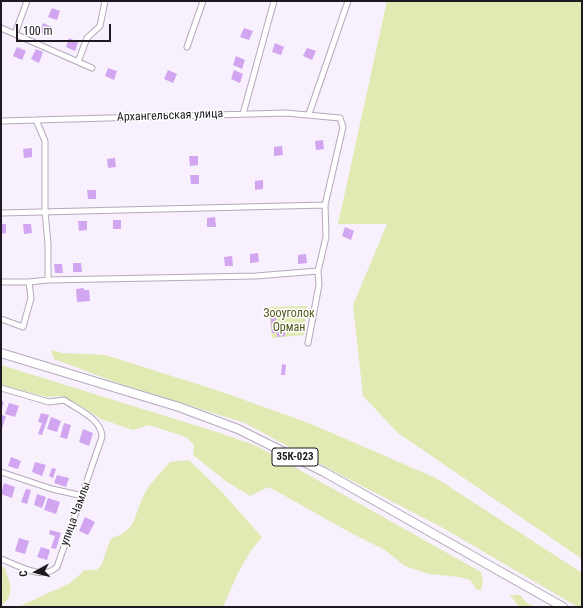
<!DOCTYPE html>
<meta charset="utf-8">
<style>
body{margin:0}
#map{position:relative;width:583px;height:608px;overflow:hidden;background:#f8f0fd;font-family:"Roboto Condensed",sans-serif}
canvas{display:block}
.frame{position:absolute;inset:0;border:2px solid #1e1920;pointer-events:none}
.north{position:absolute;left:16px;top:552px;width:40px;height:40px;-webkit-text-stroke:3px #fff;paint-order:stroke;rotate:263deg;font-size:11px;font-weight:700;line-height:16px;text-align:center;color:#1e1920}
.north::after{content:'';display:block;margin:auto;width:14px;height:18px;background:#1e1920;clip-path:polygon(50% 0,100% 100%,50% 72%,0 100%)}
.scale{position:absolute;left:16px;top:24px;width:95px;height:18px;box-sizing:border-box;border:2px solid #1e1920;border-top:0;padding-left:5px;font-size:12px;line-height:14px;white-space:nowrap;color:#1e1920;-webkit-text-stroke:3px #fff;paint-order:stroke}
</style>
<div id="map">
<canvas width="583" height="608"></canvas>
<div class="frame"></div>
<div class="north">С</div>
<div class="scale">100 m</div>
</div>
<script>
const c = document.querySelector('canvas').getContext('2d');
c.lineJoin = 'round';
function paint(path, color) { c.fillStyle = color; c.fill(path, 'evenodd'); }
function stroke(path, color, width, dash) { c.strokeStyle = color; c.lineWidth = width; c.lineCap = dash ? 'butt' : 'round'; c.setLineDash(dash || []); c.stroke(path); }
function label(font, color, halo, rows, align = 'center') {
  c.font = font + ' "Roboto Condensed",sans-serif'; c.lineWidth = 3; c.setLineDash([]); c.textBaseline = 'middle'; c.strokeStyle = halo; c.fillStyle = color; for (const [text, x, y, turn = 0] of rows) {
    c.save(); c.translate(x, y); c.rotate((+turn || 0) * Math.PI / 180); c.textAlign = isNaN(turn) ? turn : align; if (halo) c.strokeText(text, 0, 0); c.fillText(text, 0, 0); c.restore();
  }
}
const green = new Path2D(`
 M387,1H582V559L398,433L363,396L353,305L387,224H338Z
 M307,306L304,335L272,338L268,307Z
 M51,350L62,353L106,355L225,393L311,424L436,478L582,573V607H578L443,528L341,475L245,423L115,382L54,359Z
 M1,365L220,433L257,446L481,572L483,582L481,590H477L470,580L459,577L429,574L405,566L385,550L351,533L269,487L250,496L227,482L193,455L194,445L186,437L149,425L133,430L101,419L69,399L58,396L47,397L1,385Z
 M189,460L222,492L262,537L250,552L238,573L223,607H18L70,583L85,570H96L101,566L111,538C138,532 134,511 146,491C152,481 162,471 170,462Z
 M1,565L5,568C10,584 16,594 1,606Z
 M510,595H520L527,603L535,607H519Z`);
const building = new Path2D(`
 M52,8L60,11L57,20L48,17Z
 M43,23L52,27L49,36L40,32Z
 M244,28L253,31L249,40L240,37Z
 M69,38L78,42L75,51L66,47Z
 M275,43L284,47L281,55L272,52Z
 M17,47L26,51L22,60L13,56Z
 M307,48L316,51L312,60L303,56Z
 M36,49L43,52L39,63L31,59Z
 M236,56L245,60L242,69L233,65Z
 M108,68L117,71L114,80L105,76Z
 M168,70L177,74L173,83L164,79Z
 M234,70L243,74L240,83L231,79Z
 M323,140L324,149L316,150L315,141Z
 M282,146L283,155L274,156V147Z
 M32,148V157L24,158L23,149Z
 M189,156H198V165L190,166Z
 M115,158L116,167L108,168L107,159Z
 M190,175H199V184H191Z
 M263,180V189L255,190V181Z
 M87,190H96V199H88Z
 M215,217L216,227H207V218Z
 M113,220H121V229H113Z
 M78,221H87V230L79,231Z
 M1,224H6V233L1,234Z
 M23,224H31L32,233L24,234Z
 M345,227L354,231L351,240L342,236Z
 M258,253L259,262L250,263V254Z
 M306,254L307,263L298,264V255Z
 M232,256L233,266H225L224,257Z
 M73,263H81L82,272H73Z
 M54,264H62L63,273H55Z
 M84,288V290H89L90,301L77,302L76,289Z
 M275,310L277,333H272L270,311Z
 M285,326V336L277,337V327Z
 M282,364L286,365L285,375H281Z
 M1,401L4,402L1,411Z
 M9,403L19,406L15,417L5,414Z
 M41,413L49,415L42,435L38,434L42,423L38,422Z
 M1,415L6,416L1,432Z
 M51,417L61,421L57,432L47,429Z
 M64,423L71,425L67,439L60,437Z
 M83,429L93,433L89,446L79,442Z
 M11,457L21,461L18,469L8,466Z
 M35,462L46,465L42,476L32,472Z
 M52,468L56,469L53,478L49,476Z
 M57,475L69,478L66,487L54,483Z
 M4,483L15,487L12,498L1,494Z
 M26,489L31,490L27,504L21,502Z
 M37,494L46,497L42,508L34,505Z
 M48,498L60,502L56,514L44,510Z
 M85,517L95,522L88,535L79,531Z
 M50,530L61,533L56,549L51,548L55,536L49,534Z
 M19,538L29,541L25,554L15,551Z
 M41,547L50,550L47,560L37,557Z`);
const minor = new Path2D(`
 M1,28L92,68
 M15,34L27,1
 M187,47L203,1
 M78,62L87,38L100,26L105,1
 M243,114L274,1
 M309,114L348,1
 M36,120L45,141V211L48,244V280
 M1,121L286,113L340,118L343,127L325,205L326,237L318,271L319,285L308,343
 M1,213L325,205
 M1,282H29
 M1,319L23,327L31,298L29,282L48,280L256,276L318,271
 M1,388L49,402L64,400C77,409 102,419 102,437L57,567C42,581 18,565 1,559
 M1,472L52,489L83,496`);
const primary = new Path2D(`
 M1,353L179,407L238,429L324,472L563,607`);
const shields = [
 [295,457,46]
];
const shieldNames = [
 ["35К-023",295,457]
];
const streetNames = [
 ["Архангельская улица",170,116,-2],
 ["улица Чамлы",76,514,-70]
];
const parkNames = [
 ["Зооуголок",289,314],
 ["Орман",289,328]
];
paint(green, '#e1eab3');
paint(building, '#d1a5ef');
stroke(minor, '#b5a9bc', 7);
stroke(primary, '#b5a9bc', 10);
stroke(minor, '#fff', 5);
stroke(primary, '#fff', 8);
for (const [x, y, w] of shields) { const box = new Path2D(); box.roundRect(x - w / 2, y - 9, w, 18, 3); c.fillStyle = '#fff'; c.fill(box); stroke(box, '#1e1920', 1); }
label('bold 11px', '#1e1920', null, shieldNames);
label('12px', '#1e1920', '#fff', streetNames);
label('12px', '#515718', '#fff', parkNames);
</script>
